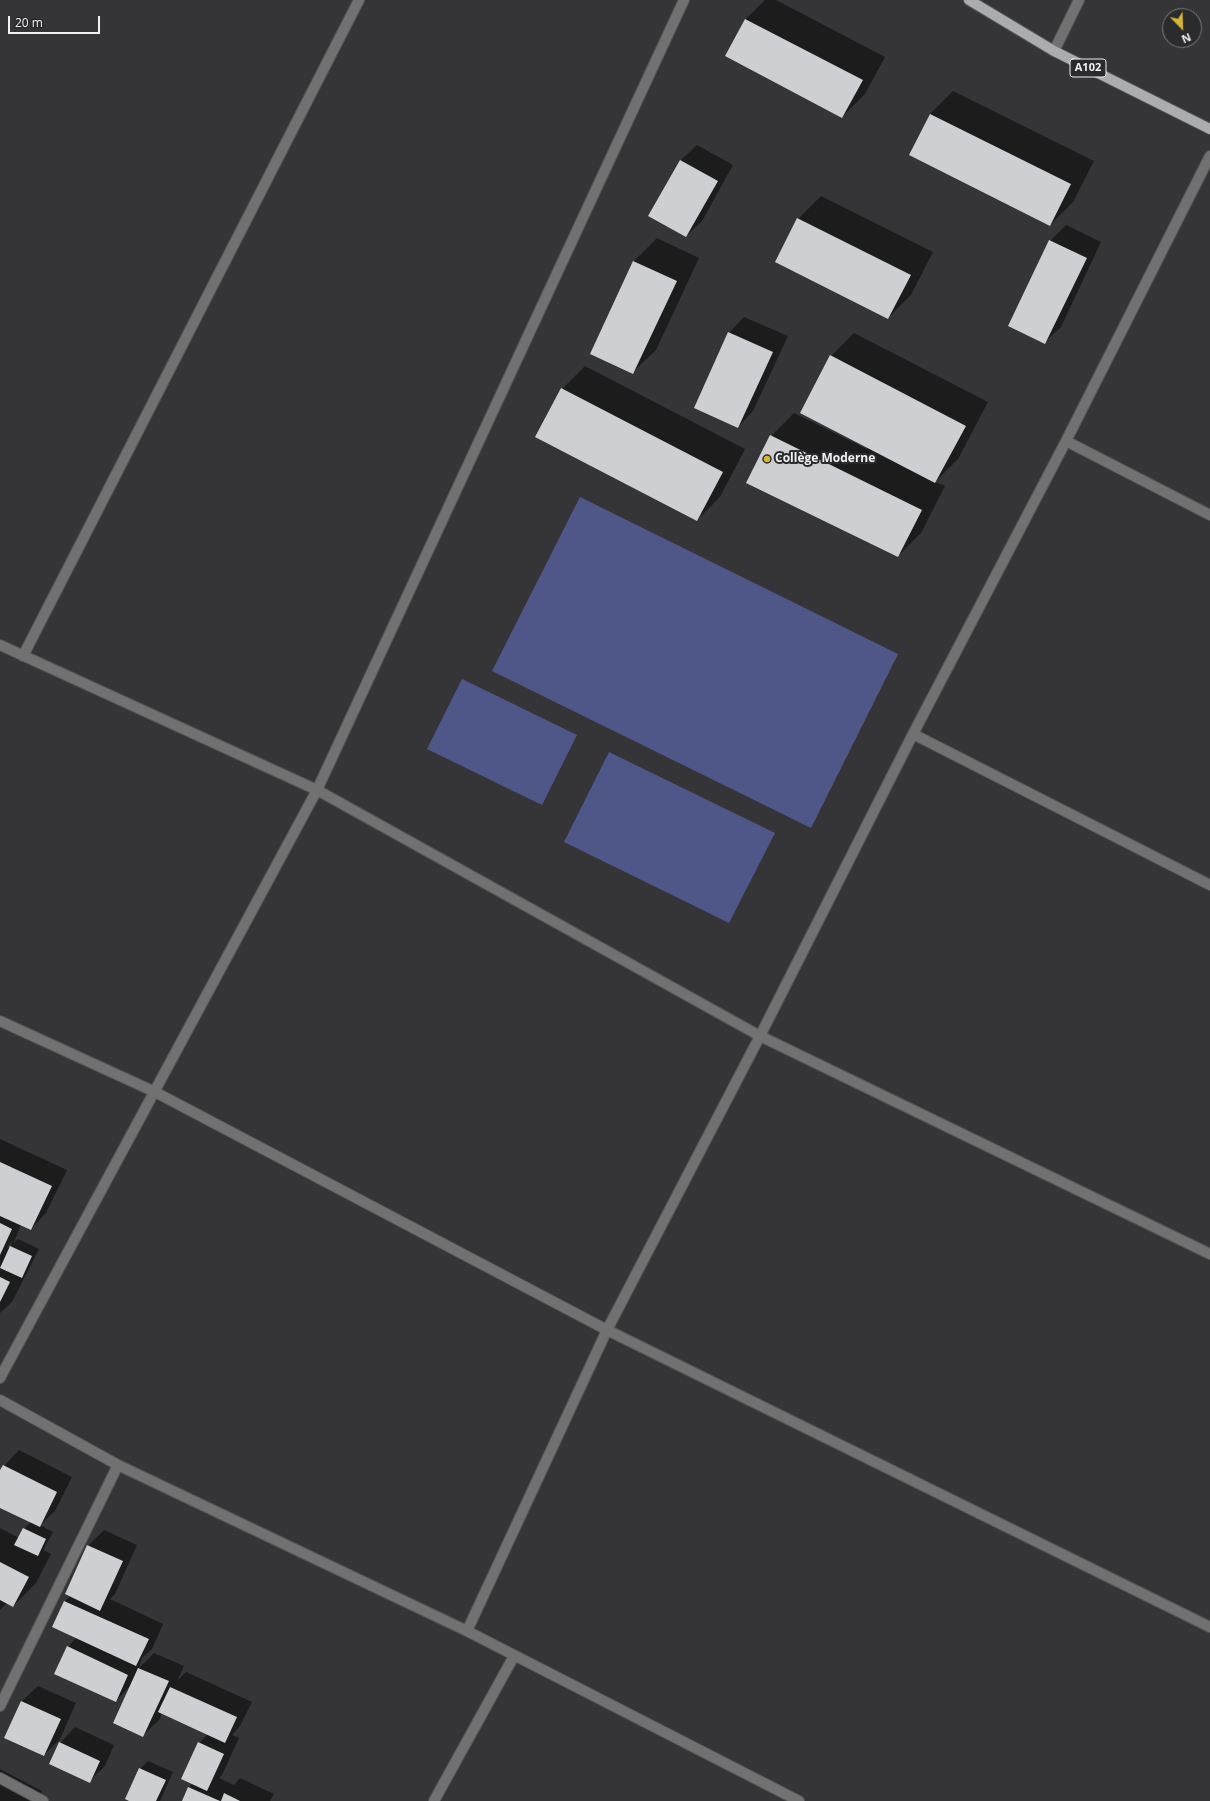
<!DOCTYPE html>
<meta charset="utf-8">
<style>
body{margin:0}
#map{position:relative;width:1210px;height:1801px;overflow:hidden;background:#353538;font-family:"Open Sans",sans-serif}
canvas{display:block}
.north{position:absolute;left:1162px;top:8px;width:40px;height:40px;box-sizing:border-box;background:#2b2b2d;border:1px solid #7a7a7c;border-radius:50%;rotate:157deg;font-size:11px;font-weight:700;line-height:16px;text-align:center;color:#f0f1f2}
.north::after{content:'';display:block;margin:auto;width:14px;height:18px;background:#d4b635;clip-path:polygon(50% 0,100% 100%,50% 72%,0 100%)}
.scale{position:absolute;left:8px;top:16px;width:92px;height:18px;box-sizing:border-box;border:2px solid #f0f1f2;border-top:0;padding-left:5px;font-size:12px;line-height:14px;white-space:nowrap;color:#f0f1f2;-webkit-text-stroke:3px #2b2b2d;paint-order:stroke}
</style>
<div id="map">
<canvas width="1210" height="1801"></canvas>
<div class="north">N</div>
<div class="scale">20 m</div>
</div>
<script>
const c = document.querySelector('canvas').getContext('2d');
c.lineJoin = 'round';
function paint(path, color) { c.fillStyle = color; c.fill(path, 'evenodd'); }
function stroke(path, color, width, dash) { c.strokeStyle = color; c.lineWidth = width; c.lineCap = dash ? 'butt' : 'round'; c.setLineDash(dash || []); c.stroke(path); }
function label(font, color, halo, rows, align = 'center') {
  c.font = font + ' "Open Sans",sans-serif'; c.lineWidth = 4; c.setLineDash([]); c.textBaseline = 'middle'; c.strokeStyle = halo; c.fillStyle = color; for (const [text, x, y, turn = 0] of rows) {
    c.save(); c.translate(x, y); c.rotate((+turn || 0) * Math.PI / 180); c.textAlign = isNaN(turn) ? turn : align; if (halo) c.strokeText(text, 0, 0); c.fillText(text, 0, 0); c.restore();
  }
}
const green = new Path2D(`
 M580,497L898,654L811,828L492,671Z
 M462,679L577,735L542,805L427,749Z
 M609,752L775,833L729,923L564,842Z`);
const shadow = new Path2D(`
 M765,0H776L885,57L865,94L842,117L726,56L746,19Z
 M953,91L1094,161L1073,202L1050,225L910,155L930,114Z
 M697,145L733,165L702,221L686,236L650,216L681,160Z
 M821,196L933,252L911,295L888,318L798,219Z
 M1066,225L1101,242L1061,327L1045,342L1050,241Z
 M657,238L699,258L656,350L632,373L591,354L634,261Z
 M744,317L788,336L753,411L738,427L729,333Z
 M854,333L988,402L958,459L935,482L945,486L921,533L898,556L771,436L794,413L867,449L868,447L831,356Z
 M585,366L745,449L720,497L697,520L562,389Z
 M0,1139L67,1170L46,1213L31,1229L21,1225L13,1244L18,1239L39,1249L12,1302L0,1313ZM12,1242L10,1248L7,1247Z
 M19,1450L72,1477L55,1511L40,1525L53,1532L43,1550L51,1554L36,1583L13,1606L7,1603L0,1610V1528L19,1538L24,1529L31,1522L0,1507V1473L4,1466Z
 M104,1530L137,1545L115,1594L110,1599L163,1624L152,1649L142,1658L139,1668L154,1653L184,1666L177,1681L186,1672L252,1702L240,1726L232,1735L239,1738L222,1775L219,1778L234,1785L240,1778L274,1794L270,1801H183L189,1787L193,1783L199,1743L208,1734L162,1713L159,1720L143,1735L130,1686L116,1701L68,1647L77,1637L53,1627L65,1601L71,1596L88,1546Z
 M38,1686L76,1703L60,1739L44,1755L6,1737L22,1701Z
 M75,1727L114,1745L105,1766L89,1781L60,1743Z
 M148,1761L173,1772L160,1801H131L140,1769Z
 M0,1769L42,1791L37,1801H0Z`);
const building = new Path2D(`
 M745,19L863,80L842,118L725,56Z
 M930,114L1071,184L1050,226L909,155Z
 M680,160L718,181L686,237L648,216Z
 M797,218L911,275L888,319L775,262Z
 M1049,240L1087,258L1045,344L1008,326Z
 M633,261L677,281L633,374L590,354Z
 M728,332L773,352L738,428L694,408Z
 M830,355L966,426L935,483L800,413Z
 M561,388L723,472L697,521L535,437Z
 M770,435L922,510L898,557L746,483Z
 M0,1162L52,1186L31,1230L0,1216Z
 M0,1223L12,1229L0,1255Z
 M10,1246L32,1256L22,1278L0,1268Z
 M0,1277L10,1282L0,1302Z
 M3,1465L57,1492L40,1527L0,1508V1470Z
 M23,1528L46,1539L38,1556L14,1545Z
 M87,1545L123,1561L100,1611L65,1594Z
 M0,1562L29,1577L13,1607L0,1600Z
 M64,1601L149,1639L136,1666L52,1627Z
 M67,1646L128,1675L116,1702L54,1674Z
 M138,1668L169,1681L143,1737L113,1723Z
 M170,1687L237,1717L225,1743L158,1712Z
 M21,1701L61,1719L44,1756L4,1738Z
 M59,1742L100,1761L90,1783L49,1764Z
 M198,1742L224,1754L207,1791L181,1779Z
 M139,1768L166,1780L156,1801H129L125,1799Z
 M188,1787L220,1801H182Z
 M224,1793L240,1801H221Z`);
const street = new Path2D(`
 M1054,51L1079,0
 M1066,441L1210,515
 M0,645L317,790L760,1036L1210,1254
 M23,656L359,0
 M913,734L1210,885
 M0,1021L155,1092L607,1330L1210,1627
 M0,1378L317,790L684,0
 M0,1400L118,1465L467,1631L799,1801
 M467,1631L607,1330L760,1036L913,734L1066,441L1210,156
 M0,1706L118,1465
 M0,1778L43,1801
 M434,1801L514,1656`);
const primary = new Path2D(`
 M969,0L1054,51L1210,129`);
const markers = [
 [767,459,4,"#d4b635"]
];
const shields = [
 [1088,68,36]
];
const shieldNames = [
 ["A102",1088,68]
];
const poiNames = [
 ["Collège Moderne",775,459]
];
paint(green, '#4f5789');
paint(shadow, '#0007');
paint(building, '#cecfd2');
stroke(street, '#535356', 12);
stroke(primary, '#535356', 12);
stroke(street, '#717172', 10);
stroke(primary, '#abacae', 10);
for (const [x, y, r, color] of markers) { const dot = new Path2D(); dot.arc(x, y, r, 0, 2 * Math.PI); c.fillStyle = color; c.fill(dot); stroke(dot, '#2b2b2d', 1.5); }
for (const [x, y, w] of shields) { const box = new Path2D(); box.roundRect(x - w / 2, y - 9, w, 18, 3); c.fillStyle = '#2b2b2d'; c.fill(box); stroke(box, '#f0f1f2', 1); }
label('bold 11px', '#f0f1f2', null, shieldNames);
label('bold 12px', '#f0f1f2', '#2b2b2d', poiNames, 'left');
</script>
